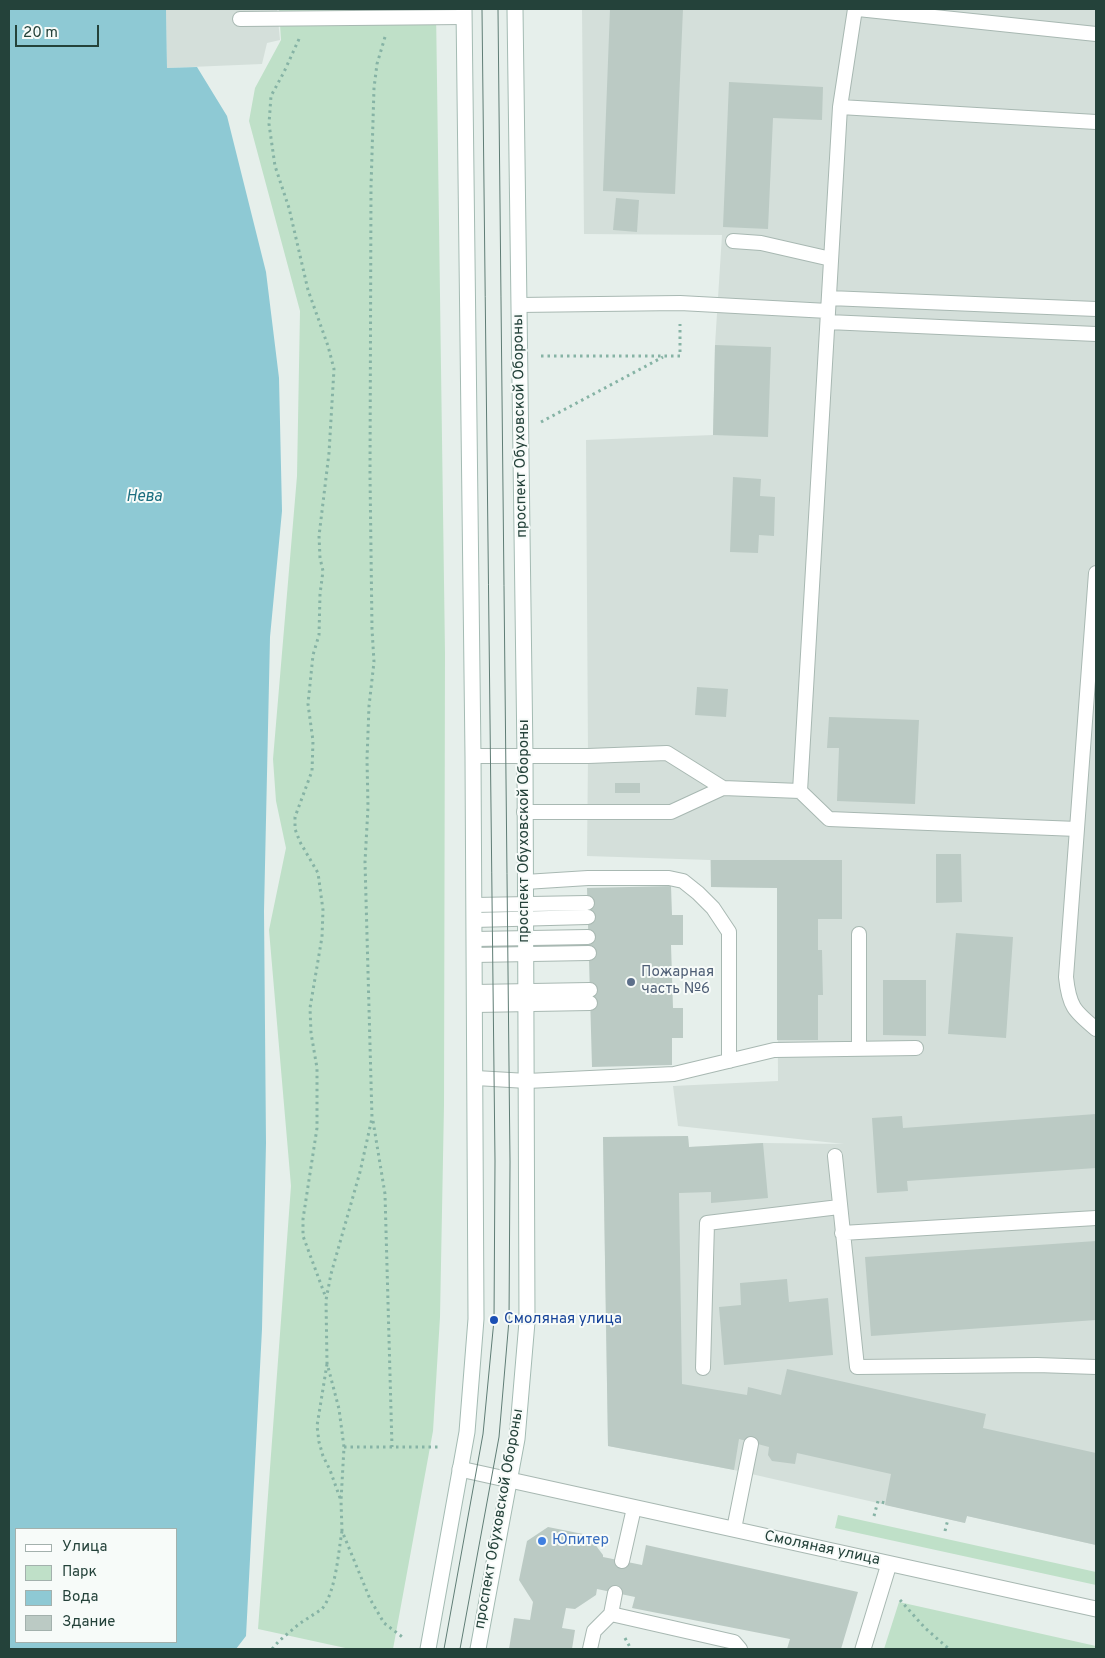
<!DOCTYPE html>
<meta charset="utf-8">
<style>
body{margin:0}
#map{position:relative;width:1105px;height:1658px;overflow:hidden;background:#e6efeb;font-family:Overpass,sans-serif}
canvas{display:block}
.frame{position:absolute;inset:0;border:10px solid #24423a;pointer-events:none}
.legend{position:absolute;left:15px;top:1528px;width:162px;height:115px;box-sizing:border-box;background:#f7fbf9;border:1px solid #a3b1ad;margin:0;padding:6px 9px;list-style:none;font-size:15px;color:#24423a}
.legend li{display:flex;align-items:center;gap:10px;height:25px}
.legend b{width:25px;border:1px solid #a3b1ad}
.scale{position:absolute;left:15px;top:25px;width:84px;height:22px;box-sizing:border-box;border:2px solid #24423a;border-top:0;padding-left:6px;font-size:15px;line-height:18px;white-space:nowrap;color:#24423a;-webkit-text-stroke:4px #f7fbf9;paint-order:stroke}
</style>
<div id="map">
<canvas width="1105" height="1658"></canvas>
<div class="frame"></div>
<ul class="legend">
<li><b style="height:6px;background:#fff"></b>Улица</li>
<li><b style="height:14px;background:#bfe0c8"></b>Парк</li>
<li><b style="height:14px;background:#8ec9d4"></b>Вода</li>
<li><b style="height:14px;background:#bbcac4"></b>Здание</li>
</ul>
<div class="scale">20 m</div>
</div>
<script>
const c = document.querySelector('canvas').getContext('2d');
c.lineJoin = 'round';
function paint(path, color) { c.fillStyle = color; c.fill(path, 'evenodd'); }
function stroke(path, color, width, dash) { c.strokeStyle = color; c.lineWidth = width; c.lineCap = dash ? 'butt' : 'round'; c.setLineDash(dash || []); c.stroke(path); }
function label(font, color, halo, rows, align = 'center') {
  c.font = font + ' Overpass,sans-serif'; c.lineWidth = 4; c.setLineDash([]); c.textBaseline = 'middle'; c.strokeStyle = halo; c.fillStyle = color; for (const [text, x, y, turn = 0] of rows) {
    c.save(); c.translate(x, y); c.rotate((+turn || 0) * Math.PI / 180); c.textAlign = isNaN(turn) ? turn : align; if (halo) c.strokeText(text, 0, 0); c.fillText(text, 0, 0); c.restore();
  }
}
const built = new Path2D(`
 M166,9H277L280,40L267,43L262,64L167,68Z
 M582,9H1096V1545L967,1516L965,1523L734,1470L608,1446L603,1137L688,1136L689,1147L763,1143L844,1144L678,1126L673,1086L778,1081L777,888L711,887L710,860L587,856L588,756L586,440L713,435L715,345L722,235L584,234Z`);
const green = new Path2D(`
 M279,9H436L445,653L444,1105L440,1317L433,1431L393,1649H350L258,1629L291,1186L269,930L286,848L276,801L273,759L297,476L300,311L249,121L255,88L281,40Z
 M838,1515L1096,1572V1585L835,1528Z
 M899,1602L1096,1646V1649H884Z`);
const water = new Path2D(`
 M9,9H166L167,68L197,67L227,116L266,272L279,378L282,511L270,637L264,911L266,1143L262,1329L246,1636L236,1649H9ZM16,1529H176V1642H16Z`);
const building = new Path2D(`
 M610,9H683L675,194L603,191Z
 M729,82L823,87L822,120L773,118L768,229L723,227Z
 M616,198L639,200L637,232L613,230Z
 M715,345L771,347L768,437L713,435Z
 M733,477L761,479L760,496L775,497L774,536L759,535L758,553L730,552Z
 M697,687L728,689L726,717L695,715Z
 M829,717L919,720L915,804L837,801L839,748H827Z
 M615,783H640V793H615Z
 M936,854H961L962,902L936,903Z
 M711,860H842V919H818V950H822L823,995H818V1040H777V888L711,887Z
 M671,886L672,915H683V945H671L673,1008H683V1038H672V1065L592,1067L587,888Z
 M956,933L1013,937L1006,1038L948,1034Z
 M883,980H926V1036L883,1035Z
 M1096,1114V1168L907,1181L908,1191L877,1193L872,1118L902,1116L903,1128Z
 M688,1136L689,1147L763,1143L768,1198L711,1203V1192L679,1193L682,1384L747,1395L748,1387L781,1395L787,1369L986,1414L983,1428L1096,1453V1545L967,1516L965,1523L885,1505L891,1474L797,1453L795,1464L772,1461L768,1455L769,1447L739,1439L734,1470L608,1446L603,1137Z
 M1096,1241V1320L871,1336L865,1257Z
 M787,1279L789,1302L828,1298L833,1355L724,1365L719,1307L741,1305L740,1283Z
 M548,1527L588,1535L603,1555V1557L642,1565L646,1545L858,1592L841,1649H787L790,1639L632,1608L635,1597L597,1589L596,1595L575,1609L566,1608L562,1628L575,1630L572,1649H509L514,1618L530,1620L533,1602L519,1580L527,1541Z`);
const path = new Path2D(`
 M385,37L377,64L374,88L371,187L370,475L372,629L374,662L369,706L367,759L368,807L365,862L372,1118L360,1172L331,1274L326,1300L327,1363L339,1409L344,1447L341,1501L342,1531L370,1599L384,1623L405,1639
 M299,39L284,72L271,96L269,124L275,166L289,208L308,290L328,346L334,369L329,453L319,536L320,558L323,571L320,594L319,635L313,655L308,704L313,741L312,771L295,817V829L300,842L318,873L323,910L322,937L310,1008L311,1033L317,1068V1128L303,1219V1236L326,1298
 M541,356H680V324
 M541,422L663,357
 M373,1121L385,1194L392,1447
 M327,1364L317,1426L319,1442L323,1456L330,1470L340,1498
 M344,1447H441
 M874,1516L878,1501L885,1503
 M945,1531L948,1519
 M900,1600L925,1628L949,1649
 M625,1638L631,1649
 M272,1649L279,1641L299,1624L322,1609C336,1591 338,1554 342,1531`);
const lane = new Path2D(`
 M858,9L1096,34
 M240,19L464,17
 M840,107L1096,122
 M733,241L761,243L831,259
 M829,298L1096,309
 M519,305L680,303L828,311
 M828,322L1096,334
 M1096,573L1066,977C1069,1006 1074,1011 1096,1029
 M473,756H588L667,753L723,788
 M800,791L840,107L855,9
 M524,812H671L723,788L800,791L829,819L1077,829
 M525,882L588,878H669L683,881L698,893L713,908L729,932V1061
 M474,905L587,903
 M474,920L588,917
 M859,934V1049
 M474,939L588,937
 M474,955L589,953
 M474,992L590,990
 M475,1005L590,1003
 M476,1078L527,1081L674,1074L774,1050L916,1048
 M835,1156L857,1367L1037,1365L1096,1367
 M842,1233L1096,1218
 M703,1368L707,1223L839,1207
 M734,1529L751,1444
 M622,1561L634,1508
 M615,1593L611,1614L734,1642L740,1649
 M590,1649L594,1631L611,1614`);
const street = new Path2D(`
 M460,1469L1096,1609
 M863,1649L889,1564`);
const secondary = new Path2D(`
 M428,1649L467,1432L476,1319L473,756L464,9
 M478,1649L517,1439L527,1322L525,756L515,9`);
const tram = new Path2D(`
 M444,1649L483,1434L494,1320L495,1161L482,9
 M460,1649L499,1437L509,1320L510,1162L498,9`);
const markers = [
 [631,982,5,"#5c6f8a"],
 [494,1320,5,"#1a4fb4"],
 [542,1541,5,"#3f7fe0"]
];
const streetNames = [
 ["проспект Обуховской Обороны",521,426,-91],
 ["проспект Обуховской Обороны",525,831,-90],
 ["проспект Обуховской Обороны",500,1519,-80],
 ["Смоляная улица",822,1549,12]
];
const serviceNames = [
 ["Пожарная",641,973],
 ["часть №6",641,990]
];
const transitNames = [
 ["Смоляная улица",504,1320]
];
const shopNames = [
 ["Юпитер",552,1541]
];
const waterNames = [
 ["Нева",144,498]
];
paint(built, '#d4dfda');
paint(green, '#bfe0c8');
paint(water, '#8ec9d4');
paint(building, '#bbcac4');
stroke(lane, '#a8b8b2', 16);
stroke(street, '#a8b8b2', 17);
stroke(secondary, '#a4bbb3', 17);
stroke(path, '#86b3a5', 3, [2.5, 4]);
stroke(lane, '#fff', 14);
stroke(street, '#fff', 15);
stroke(secondary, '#fff', 15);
stroke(tram, '#5f7d75', 1);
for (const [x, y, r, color] of markers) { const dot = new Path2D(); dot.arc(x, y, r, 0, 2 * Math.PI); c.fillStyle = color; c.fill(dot); stroke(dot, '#f7fbf9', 2); }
label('15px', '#24423a', '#f7fbf9', streetNames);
label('15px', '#4e5e75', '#f7fbf9', serviceNames, 'left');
label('15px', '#164399', '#f7fbf9', transitNames, 'left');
label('15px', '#366cbe', '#f7fbf9', shopNames, 'left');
label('italic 16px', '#1c6f80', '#f7fbf9', waterNames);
</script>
